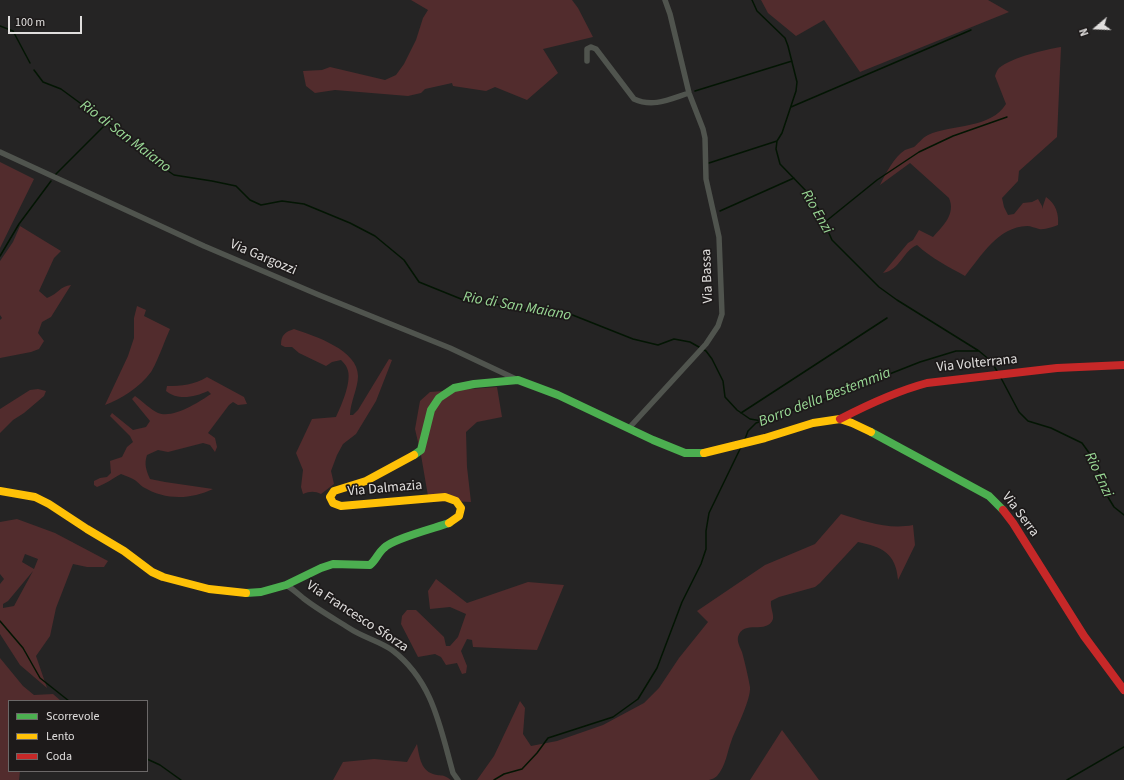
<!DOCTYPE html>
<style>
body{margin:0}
#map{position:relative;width:1124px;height:780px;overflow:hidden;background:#252424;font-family:"Source Sans 3",sans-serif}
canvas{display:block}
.legend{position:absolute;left:8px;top:700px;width:140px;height:72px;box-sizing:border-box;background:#1d1a1a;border:1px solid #6b6868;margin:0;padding:5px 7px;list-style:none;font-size:12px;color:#e0dedd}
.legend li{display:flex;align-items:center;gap:8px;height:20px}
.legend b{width:20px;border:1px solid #6b6868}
.north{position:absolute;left:1076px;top:8px;width:40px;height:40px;-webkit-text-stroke:3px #1d1a1a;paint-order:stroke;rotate:251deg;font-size:11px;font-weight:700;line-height:16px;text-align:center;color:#e0dedd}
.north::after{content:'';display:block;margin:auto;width:14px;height:18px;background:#e0dedd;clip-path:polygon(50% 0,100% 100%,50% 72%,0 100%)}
.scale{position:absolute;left:8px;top:16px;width:74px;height:18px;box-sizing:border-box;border:2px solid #e0dedd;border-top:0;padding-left:5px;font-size:12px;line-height:14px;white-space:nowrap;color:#e0dedd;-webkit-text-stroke:3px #1d1a1a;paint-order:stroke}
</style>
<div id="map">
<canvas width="1124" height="780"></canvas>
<ul class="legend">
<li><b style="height:5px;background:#4caf50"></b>Scorrevole</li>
<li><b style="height:5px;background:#ffc107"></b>Lento</li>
<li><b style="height:5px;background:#c62828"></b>Coda</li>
</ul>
<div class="north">N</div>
<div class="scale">100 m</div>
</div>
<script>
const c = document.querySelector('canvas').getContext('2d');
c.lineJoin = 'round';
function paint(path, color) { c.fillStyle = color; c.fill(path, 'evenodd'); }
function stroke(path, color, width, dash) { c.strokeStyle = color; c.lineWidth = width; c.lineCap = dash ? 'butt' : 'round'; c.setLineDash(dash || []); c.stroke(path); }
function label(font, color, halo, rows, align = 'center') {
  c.font = font + ' "Source Sans 3",sans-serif'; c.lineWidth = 3.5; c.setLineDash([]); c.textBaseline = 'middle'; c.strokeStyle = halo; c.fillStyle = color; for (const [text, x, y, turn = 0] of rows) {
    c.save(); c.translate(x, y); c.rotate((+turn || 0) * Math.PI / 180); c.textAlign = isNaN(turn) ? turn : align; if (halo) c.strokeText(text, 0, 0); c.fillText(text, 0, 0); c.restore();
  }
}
const green = new Path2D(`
 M411,0H572L578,8L593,37L543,49L558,73L527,100L495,87L486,91L453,86L452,83L425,89L421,93L408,96L335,90L315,93L306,86L303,71L322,70L330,67L385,80L396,75L404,64L416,40L423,18L428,10Z
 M761,0H988L1009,12L860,72L824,20L796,36L768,13Z
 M1061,47L1057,137L1019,171L1018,181L1002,198L1004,207L1008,215L1014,214L1023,203L1032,202L1038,199L1042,206V209L1046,197C1056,204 1059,214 1058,225C1052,227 1045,230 1039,229C1035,228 1031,226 1027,226C998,227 982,255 965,276C949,267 931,258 917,245C903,251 900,270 883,273L908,243L913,240L919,230L933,237C943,226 956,214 949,198L910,163L880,185C886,173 894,157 905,150C908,149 911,148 914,147C919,143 922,138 928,135C952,124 991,129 1006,104L995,76C996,73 997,70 999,68C1013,57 1044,50 1061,47Z
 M0,162L34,179L0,248Z
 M20,226L61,251L54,258L39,291L47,298C58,294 60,286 71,285L51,317L42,322L38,333L44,341L39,349L31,352L0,358V320L2,318L0,315V261L13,242Z
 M137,306L146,310L144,316L170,329C165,340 157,363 151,372C140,387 121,399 105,405L128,356L134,338V318Z
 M294,329C315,336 358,350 358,376C358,388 350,403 350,415H353L358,410L389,359L392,360L376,401L356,434L343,444L337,455L331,471L334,484L321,494C315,491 310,491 303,494L301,487L303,470L296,453L312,419L336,417C341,406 353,380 347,368C346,365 343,362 341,360L332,362L326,366L299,353L292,347H285L281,345C281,335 285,332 294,329Z
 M207,377L244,397L247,404L238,405L233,402L229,405L208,433L215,438L217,447L215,452L210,445L203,443L168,452L158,450L147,455C144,464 146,470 150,479L165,482L213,489C190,500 165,500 143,487C140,485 137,481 133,479C130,477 125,476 121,474C112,479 107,483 97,487L94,485V481L100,478L107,477L111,473L110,461L122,457L127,447L133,442L130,436L110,416L112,413L133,430L146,427L150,421L132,399L135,396C142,401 151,410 158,413C173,419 199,402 211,394L208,391C195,397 178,401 166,391L167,386C182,386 194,385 207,377Z
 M497,387L502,417L477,422L466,432L467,467L471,502L449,501L429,502L421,455L415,429L420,401L430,392Z
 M38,389L46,391L44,396L24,413L13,420L0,433V409L30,390Z
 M841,514C864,521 888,530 913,525L915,545L898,580C896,553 882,547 858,542L820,583L815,587L779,597L771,601C770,607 774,614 773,619C767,635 743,619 738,637C737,642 740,647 742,652C745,663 748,676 750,687C751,699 737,727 732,739C727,752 726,766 717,776C715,778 712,779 709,780H477L494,756L520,701L525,708L523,734L531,746L557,741L603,725L644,703L659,688L679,658L708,622L697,611L765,565L815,544Z
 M17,519L55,533L108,561L104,567H87L73,564L56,608L50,636L36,656L47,688L20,665L0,634V584L4,579L0,574V522ZM25,554L38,559L34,569L22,562ZM33,571L14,606L3,608V604L8,601Z
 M436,579L467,603L528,582L564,585L537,650L473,647L472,640L467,639L461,651L467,666L466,673L462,674L457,663L446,665L441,657L435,654L418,657L401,624L402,616L407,610H416L444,637L446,646H450L458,637L466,614L450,607L430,609L428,591Z
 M0,658L23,686L34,695L53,694L61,701H9V771H20L19,780H0Z
 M782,730L819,780H750Z
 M417,744C419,754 420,770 433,774C442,777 441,773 451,780H333L343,762L374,759L407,762Z`);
const stream = new Path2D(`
 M752,0L757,11L785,38L788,46L797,82L796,91L782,133L777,141L776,149L780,164L810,195L816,204L832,240L879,287L897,300L979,351L991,361L997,371
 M0,26L13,31L30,63
 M34,70L43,82L61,89L129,139L158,164L174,175L212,181L236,186L250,200L261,205L282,201L304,204L350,223L375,236L404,260L419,282L466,301L482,300L511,308L570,314L633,339L658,345L674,339L690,342L706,351L712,359L723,381L725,397L737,410L750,419L762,421
 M695,91L792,61
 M791,107L971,30
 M709,163L777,141
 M55,175L107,123
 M720,211L794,178
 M825,222L877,180L919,152L953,136L1007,117
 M0,256L19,224L51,181
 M1001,378L1019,412L1028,421L1051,428L1082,443L1092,457L1099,472L1103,489L1114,507L1124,515
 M741,413L887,318
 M745,439L748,431L756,423L836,395L920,362L956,351H979
 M0,621L23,648L40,678L69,701
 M147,759L160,765L181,780
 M494,780L504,774L522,769L537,753L548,738L613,717L638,699L657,668L682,602L701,564L706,549V531L709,513L741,447
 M1067,780L1124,747`);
const street = new Path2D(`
 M587,61V49L591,47L596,49L634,99C653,108 670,99 689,93
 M0,152L204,246L319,295L450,348L518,380
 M629,428L706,344L718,326L722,314L719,237L706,179L705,138L703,129L689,93L670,14L665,0
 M286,585C293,589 297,593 303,598C317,609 333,618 349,628C362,637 379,641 392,650C433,681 440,727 453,773L458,780`);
const fast = new Path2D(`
 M871,432L989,496L1003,510
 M414,455L421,450L431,410L439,398L454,388L474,384L518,380L558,395L653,440L685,453H704
 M246,593L261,592L286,585L321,568L333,564L370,565C376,560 378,553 384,548C392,539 435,528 449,523`);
const slow = new Path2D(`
 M704,453L765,438L813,423L840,419L852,423L871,432
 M414,455L366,481L334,491L330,497L333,503L341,506L445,497L456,501L461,508L459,516L449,523
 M0,491L35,497L49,504L87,529L124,551L152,572L163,577L209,589L246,593`);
const jam = new Path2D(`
 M840,419C867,405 897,391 927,383L1057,368L1124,365
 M1003,510L1013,523L1084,636L1124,690`);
const streetNames = [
 ["Via Gargozzi",263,258,23],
 ["Via Bassa",708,276,-92],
 ["Via Volterrana",977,364,-6],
 ["Via Dalmazia",385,489,-5],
 ["Via Serra",1020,515,53],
 ["Via Francesco Sforza",357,617,33]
];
const waterNames = [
 ["Rio di San Maiano",125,137,37],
 ["Rio Enzi",816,212,60],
 ["Rio di San Maiano",517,307,10],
 ["Borro della Bestemmia",825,398,-21],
 ["Rio Enzi",1098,475,65]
];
paint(green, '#522c2d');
stroke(stream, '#031503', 1.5);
stroke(street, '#50544e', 5.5);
stroke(fast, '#4caf50', 8);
stroke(slow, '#ffc107', 8);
stroke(jam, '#c62828', 8);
label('14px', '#e0dedd', '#1d1a1a', streetNames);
label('italic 15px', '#99d895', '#1d1a1a', waterNames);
</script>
